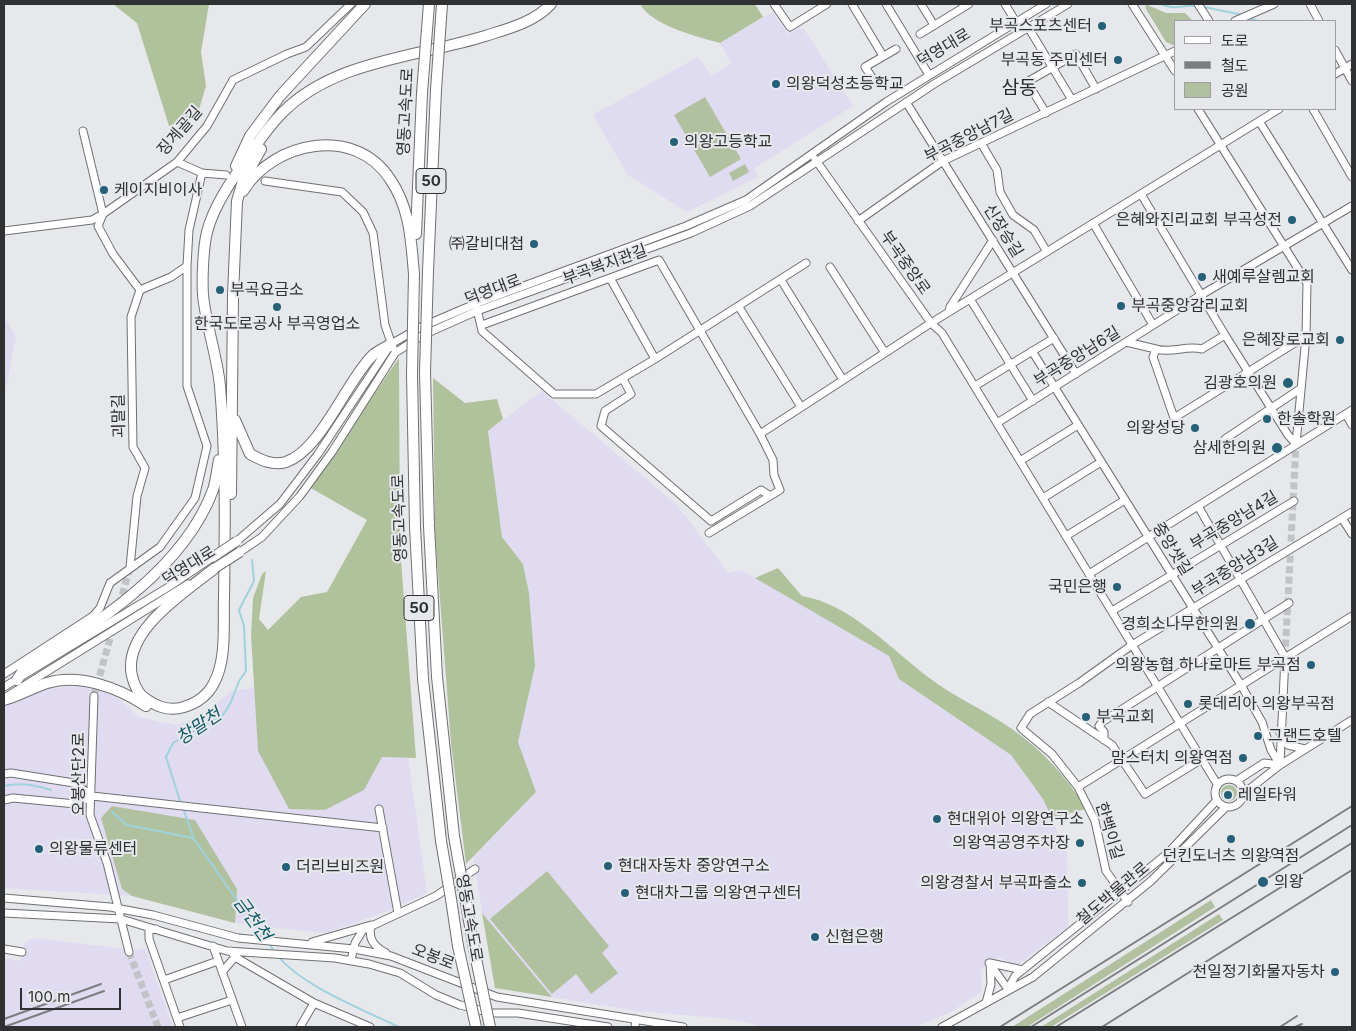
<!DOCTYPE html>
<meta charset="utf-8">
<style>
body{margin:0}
#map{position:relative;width:1356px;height:1031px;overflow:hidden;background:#e6e8ec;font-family:Inter,"Noto Sans KR",sans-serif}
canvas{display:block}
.frame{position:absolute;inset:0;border:5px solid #303132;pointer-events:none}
.legend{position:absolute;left:1174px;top:20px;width:162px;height:90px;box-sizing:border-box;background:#e6e8ec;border:1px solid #9d9fa2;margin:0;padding:6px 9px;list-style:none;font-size:15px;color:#303132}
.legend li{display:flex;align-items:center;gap:10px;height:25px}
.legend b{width:25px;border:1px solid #9d9fa2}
.scale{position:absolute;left:20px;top:988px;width:101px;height:22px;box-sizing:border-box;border:2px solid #303132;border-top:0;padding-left:6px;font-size:15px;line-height:18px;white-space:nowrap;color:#303132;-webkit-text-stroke:4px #e6e8ec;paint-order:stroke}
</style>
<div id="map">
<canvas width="1356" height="1031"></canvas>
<div class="frame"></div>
<ul class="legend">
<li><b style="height:6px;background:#fff"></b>도로</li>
<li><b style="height:6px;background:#7c7d7f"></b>철도</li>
<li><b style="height:14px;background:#b1c19f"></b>공원</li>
</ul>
<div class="scale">100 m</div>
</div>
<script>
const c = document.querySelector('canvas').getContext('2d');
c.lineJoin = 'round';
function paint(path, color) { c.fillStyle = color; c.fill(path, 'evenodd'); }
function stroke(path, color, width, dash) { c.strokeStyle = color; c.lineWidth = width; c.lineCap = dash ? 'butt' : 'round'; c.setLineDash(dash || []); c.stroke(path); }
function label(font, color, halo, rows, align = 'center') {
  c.font = font + ' Inter,"Noto Sans KR",sans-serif'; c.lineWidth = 4; c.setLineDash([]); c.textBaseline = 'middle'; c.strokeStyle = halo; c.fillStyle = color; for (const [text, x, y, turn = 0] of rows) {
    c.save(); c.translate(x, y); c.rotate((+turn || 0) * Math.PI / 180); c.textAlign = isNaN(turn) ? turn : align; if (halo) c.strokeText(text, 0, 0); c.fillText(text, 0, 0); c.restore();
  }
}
const industrial = new Path2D(`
 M4,317L16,337L4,398Z
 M542,391L677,505L728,573L742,570L890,656L899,679L1011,755L1043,799L1067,853L1068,927L1016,966L998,957L989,963L981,969L982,991L951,1012L914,1027H765L729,1019L637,1011L495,988L473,858L536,792L518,742L535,666L529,593L523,564L502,537L488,431Z
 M81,686L114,694L138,717L176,725L205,714L230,692L255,687L258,751L364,790L382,757H408L427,893L388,911L325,933L241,924L132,896L4,888V706L34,690Z
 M35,938L137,950L145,948L173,1027H4V958L20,961L25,942Z`);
const education = new Path2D(`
 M773,12L788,34L797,29H804L853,106L755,168L758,177L687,212L628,175L593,115L698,57L712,76L731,63L720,43Z`);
const green = new Path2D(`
 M1145,4L1166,13H1185L1193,21H1175V46L1166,42L1146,9Z
 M705,97L741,159L710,177L674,115Z
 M745,164L749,172L733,181L729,173Z
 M1221 793a8 8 0 1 1 16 0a8 8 0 1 1-16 0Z
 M112,806L195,820L237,889L235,923L132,896L122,889L101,818Z
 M547,871L609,946L602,953L618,973L591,994L576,974L552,994L490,919Z
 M1211,900L1215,907L1027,1027H1012Z
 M1219,914L1223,920L1051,1027H1041Z`);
const forest = new Path2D(`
 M113,4H209L201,52L206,86L197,116L169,126L137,23Z
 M640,4H755L763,17L720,43C698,37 651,25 640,4Z
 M399,358L400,547L416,758L382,757L364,790L325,810L289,809L258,751L251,635L253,598L262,574L266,571L259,619L268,630L301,597L327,592L367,520L309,487Z
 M433,378L465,403L497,399L503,419L488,431L502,537L523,564L529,593L535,666L518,742L536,792L466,864L451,743L435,534Z
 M778,568L802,596C850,604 890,648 928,677C954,697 985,710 1012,729C1043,751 1067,777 1086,809L1052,818L1043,799L1011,755L899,679L889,656L755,578Z
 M482,913L552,997L495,988Z`);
const stream = new Path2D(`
 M1160,4C1179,11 1181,4 1197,6
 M1204,7L1243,15
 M1250,18L1257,21
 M4,786C19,782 36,785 51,790
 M181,804L166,757L173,743L223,715L231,702L239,681L246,671L244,626L239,610L254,581L252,560
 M183,808L193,837
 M112,812L127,825L193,838L264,938
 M269,944L275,952
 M278,956C302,986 364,1010 399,1027`);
const minorTunnel = new Path2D(`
 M1285,657L1296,444
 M94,696L130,567
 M129,952L158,1027`);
const minor = new Path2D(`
 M774,4L790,27L827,4
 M852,4L883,56
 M886,4L929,75
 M921,4L934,25
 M1005,4L1016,22
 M1132,4L1175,71
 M1198,4L1209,21
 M1310,4L1319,21
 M1235,21L1274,4
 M1028,27L1072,100
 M920,34L969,4
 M1335,50L1352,81
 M1335,74L1352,64
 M873,79L865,67L896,49
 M906,102L1076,374
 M1198,109L1307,283L1306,336L1296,444
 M1313,109L1352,177
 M1046,113L1027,82L1076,54L1096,89
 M1259,121L1352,270
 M83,131L103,214L98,226L113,254L140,290
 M981,143L997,170L1000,192L1013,215L1034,230L1047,252
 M815,159L931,323L942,333L1217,784
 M177,162L202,173L226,175
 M265,181L342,192L363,212L373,233L385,325L393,348
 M1141,194L1225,335L1288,435L1296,444
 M858,221L943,161L1175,51
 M1093,223L1153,325
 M4,231L92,220L103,214L177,162L207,126L233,80L287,54L306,47L351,4
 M830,267L885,353
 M610,278L655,359
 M781,280L843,380
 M970,299L1033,401
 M739,307L801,407
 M477,309L482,331L554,394H596L655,359L806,263
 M949,312L950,307L993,240
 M482,325L659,260L760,434L773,460L774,475L780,490L709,533
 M1126,342L1156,349L1153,357L1174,418L1306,336
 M1156,349C1172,354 1185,345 1202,349L1225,335
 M1032,351L1241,685L1262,722L1271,750L1280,765
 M623,379L631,394L605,411L601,426L711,521L761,490L770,496
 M975,386L1054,338
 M1346,414L1352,425
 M997,423L1201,295L1352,206
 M760,434L931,323L1279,109
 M1225,439L1300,389
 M1020,461L1078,425
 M1043,498L1101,462
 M1198,506L1285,657
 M1342,518L1352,534
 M1066,536L1125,500
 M237,541L280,504L318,454L391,344L421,327L475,304L686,226L746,200L886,102L1046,4
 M240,552L262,537L300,496L332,452L395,353L421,336L477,311L691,233L750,206L934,84L1068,4
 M130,567L137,496L145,468L133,447L131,317L140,290L171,277L187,266
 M1089,574L1352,410
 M1112,611L1294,501
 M4,674L93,616L100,608L110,583L160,547L195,498L207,446L187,386V266L189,230L202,173
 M4,687L170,586L213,557
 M94,696L90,815L107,863L129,952
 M6,697L188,584
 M1048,702L1112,745L1145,794L1202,759
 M1280,733L1288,745L1305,749
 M1104,740V732L1099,726L1102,722L1289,603
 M1280,764L1285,657
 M4,774L11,773L74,783L92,796L76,804L13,798L4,800
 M1215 793a14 14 0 1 1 28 0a14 14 0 1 1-28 0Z
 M1236,781L1264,763L1280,765
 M1078,787L1352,616
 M1243,794L1280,765L1352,720
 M92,796L383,828
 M379,809L398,913
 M4,898L110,907L153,915L238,938L354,949L391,956L497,997L683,1027
 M1128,902L1106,871L1095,821L1078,787L1052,754L1021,728L1030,714L1079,683L1132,645L1352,512
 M4,913L121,919L227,951L335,958L369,964L400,973L436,995L460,1005L491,1013H518L608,1027
 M156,929L149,930V939L180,1027
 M312,942L371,925C368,940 374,946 386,953
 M213,946L242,1027
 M4,949L22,952
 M231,951L235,957L314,1003L370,1027
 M351,960L355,943L363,930L436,896L475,869
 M989,963L1008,989
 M222,972L235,957
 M164,980L218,961
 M1008,989L1015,976L1168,853L1216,801
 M986,1003L991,984L990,963L1023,970
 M177,1018L232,1000
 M300,1027L314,1003
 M635,1027L636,1019
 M942,1027L1033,977L1151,881L1226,807`);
const highway = new Path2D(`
 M236,166L250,136L280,96L365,4
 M243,191C274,141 355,125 390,179C410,208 411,240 414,274
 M416,234L422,93
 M428,271L436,90
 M425,372L429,526L437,677L454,836
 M412,374L415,527L423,679L441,841
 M235,420L250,454C261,460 273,466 286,462C321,450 346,382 372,356C377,351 385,348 391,344
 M231,494L233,295L237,201L243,181L261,149
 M215,568C185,592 122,631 132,676C134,684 136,690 142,696C155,706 168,712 184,707C197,703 208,695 214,683C227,659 223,624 224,598C225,527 226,456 220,386C217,355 206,326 203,295C202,280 203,248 207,232C214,205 232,180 248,157C258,142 270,125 283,112C335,60 418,57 485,36C507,29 535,22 551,4
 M17,680L24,669C93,626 183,571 213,490C216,481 217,470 219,460
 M4,700C19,696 32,688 47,683C79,673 119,688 146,706
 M465,898L474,949
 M451,899L458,946`);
const rail = new Path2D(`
 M4,1019L101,984
 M4,1027L104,991
 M1000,1027L1352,806
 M1031,1027L1352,825
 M1056,1027L1352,843
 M1102,1027L1352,870
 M1280,1027L1297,1016
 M1295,1027L1302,1024`);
const majorBridge = new Path2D(`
 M213,557L237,541
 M215,568L240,552`);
const highwayBridge = new Path2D(`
 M436,90L442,4
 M422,93L429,4
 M425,372L428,271
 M412,374L414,274
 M454,836L465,898
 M441,841L451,899
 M458,946L476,1027
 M474,949L490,1027`);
const markers = [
 [1102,26,5,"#256078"],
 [1118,60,5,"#256078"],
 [776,84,5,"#256078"],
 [674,142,5,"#256078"],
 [104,190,5,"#256078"],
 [1292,220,5,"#256078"],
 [534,244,5,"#256078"],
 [1202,277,5,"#256078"],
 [220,290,5,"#256078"],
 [1121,306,5,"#256078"],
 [277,307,5,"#256078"],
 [1340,340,5,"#256078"],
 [1288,383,6,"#256078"],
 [1267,419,5,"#256078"],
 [1195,428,5,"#256078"],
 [1277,448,6,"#256078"],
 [1117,587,5,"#256078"],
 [1250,624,6,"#256078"],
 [1311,665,5,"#256078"],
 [1188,704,5,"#256078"],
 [1086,717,5,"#256078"],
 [1258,736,5,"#256078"],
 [1243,758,5,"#256078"],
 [1228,795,5,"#256078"],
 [937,819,5,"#256078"],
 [1231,839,5,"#256078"],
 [1080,843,5,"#256078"],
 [39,849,5,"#256078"],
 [608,866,5,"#256078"],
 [286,867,5,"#256078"],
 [1263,882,6,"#256078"],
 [1082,883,5,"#256078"],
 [625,893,5,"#256078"],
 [815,937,5,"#256078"],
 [1335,972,5,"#256078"]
];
const shields = [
 [431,181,30],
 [419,608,30]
];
const shieldNames = [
 ["50",431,181],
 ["50",419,608]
];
const poiNames = [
 ["부곡스포츠센터",1092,26,"right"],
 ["부곡동 주민센터",1108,60,"right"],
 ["의왕덕성초등학교",786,84],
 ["의왕고등학교",684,142],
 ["케이지비이사",114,190],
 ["은혜와진리교회 부곡성전",1282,220,"right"],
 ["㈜갈비대첩",524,244,"right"],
 ["새예루살렘교회",1212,277],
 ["부곡요금소",230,290],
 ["부곡중앙감리교회",1131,306],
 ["한국도로공사 부곡영업소",277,324,"center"],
 ["은혜장로교회",1330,340,"right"],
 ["김광호의원",1277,383,"right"],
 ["한솔학원",1277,419],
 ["의왕성당",1185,428,"right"],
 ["삼세한의원",1266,448,"right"],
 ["국민은행",1107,587,"right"],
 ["경희소나무한의원",1239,624,"right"],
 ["의왕농협 하나로마트 부곡점",1301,665,"right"],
 ["롯데리아 의왕부곡점",1198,704],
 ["부곡교회",1096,717],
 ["그랜드호텔",1268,736],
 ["맘스터치 의왕역점",1233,758,"right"],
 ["레일타워",1238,795],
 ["현대위아 의왕연구소",947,819],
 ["의왕역공영주차장",1070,843,"right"],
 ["의왕물류센터",49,849],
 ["던킨도너츠 의왕역점",1231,856,"center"],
 ["현대자동차 중앙연구소",618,866],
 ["더리브비즈원",296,867],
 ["의왕",1274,882],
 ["의왕경찰서 부곡파출소",1072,883,"right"],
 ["현대차그룹 의왕연구센터",635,893],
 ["신협은행",825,937],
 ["천일정기화물자동차",1325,972,"right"]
];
const streetNames = [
 ["덕영대로",944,48,-31],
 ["영동고속도로",406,112,-87],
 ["징계골길",180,131,-49],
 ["부곡중앙남7길",969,136,-27],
 ["신장승길",1003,231,58],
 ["부곡중앙로",905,263,55],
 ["부곡복지관길",605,265,-20],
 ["덕영대로",493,290,-21],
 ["부곡중앙남6길",1077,357,-32],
 ["괴말길",119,416,-91],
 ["영동고속도로",400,518,-92],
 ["부곡중앙남4길",1234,521,-31],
 ["중앙샛길",1172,549,58],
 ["덕영대로",189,566,-32],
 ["부곡중앙남3길",1235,567,-32],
 ["오봉산단2로",79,774,-90],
 ["한백이길",1109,831,73],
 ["철도박물관로",1113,894,-40],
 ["영동고속도로",469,918,80],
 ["오봉로",433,957,21]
];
const waterNames = [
 ["창말천",199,727,-34],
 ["금천천",252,919,54]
];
const quarterNames = [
 ["삼동",1019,88]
];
paint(industrial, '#e0dbf1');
paint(education, '#dfdbf1');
paint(green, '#b1c19f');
paint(forest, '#b0c29c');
stroke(stream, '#9ed3dd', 2);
stroke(minorTunnel, '#c2c3c7', 7, [7, 3.5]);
stroke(minor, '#6e7073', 9);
stroke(highway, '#6e7073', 12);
stroke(minor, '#fff', 7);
stroke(highway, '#fff', 10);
stroke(rail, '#7c7d7f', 2);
stroke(majorBridge, '#6e7073', 11, []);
stroke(highwayBridge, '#6e7073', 12, []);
stroke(majorBridge, '#fff', 9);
stroke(highwayBridge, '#fff', 10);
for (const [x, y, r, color] of markers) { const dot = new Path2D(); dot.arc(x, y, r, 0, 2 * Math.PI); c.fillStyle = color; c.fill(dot); stroke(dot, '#e6e8ec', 2); }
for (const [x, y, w] of shields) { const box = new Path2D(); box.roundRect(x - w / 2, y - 12.5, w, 25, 4); c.fillStyle = '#e6e8ec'; c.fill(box); stroke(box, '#303132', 1); }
label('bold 15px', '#303132', null, shieldNames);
label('16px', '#303132', '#e6e8ec', poiNames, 'left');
label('16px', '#303132', '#e6e8ec', streetNames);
label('italic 18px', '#125a65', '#e6e8ec', waterNames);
label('19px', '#28292c', '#e6e8ec', quarterNames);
</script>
